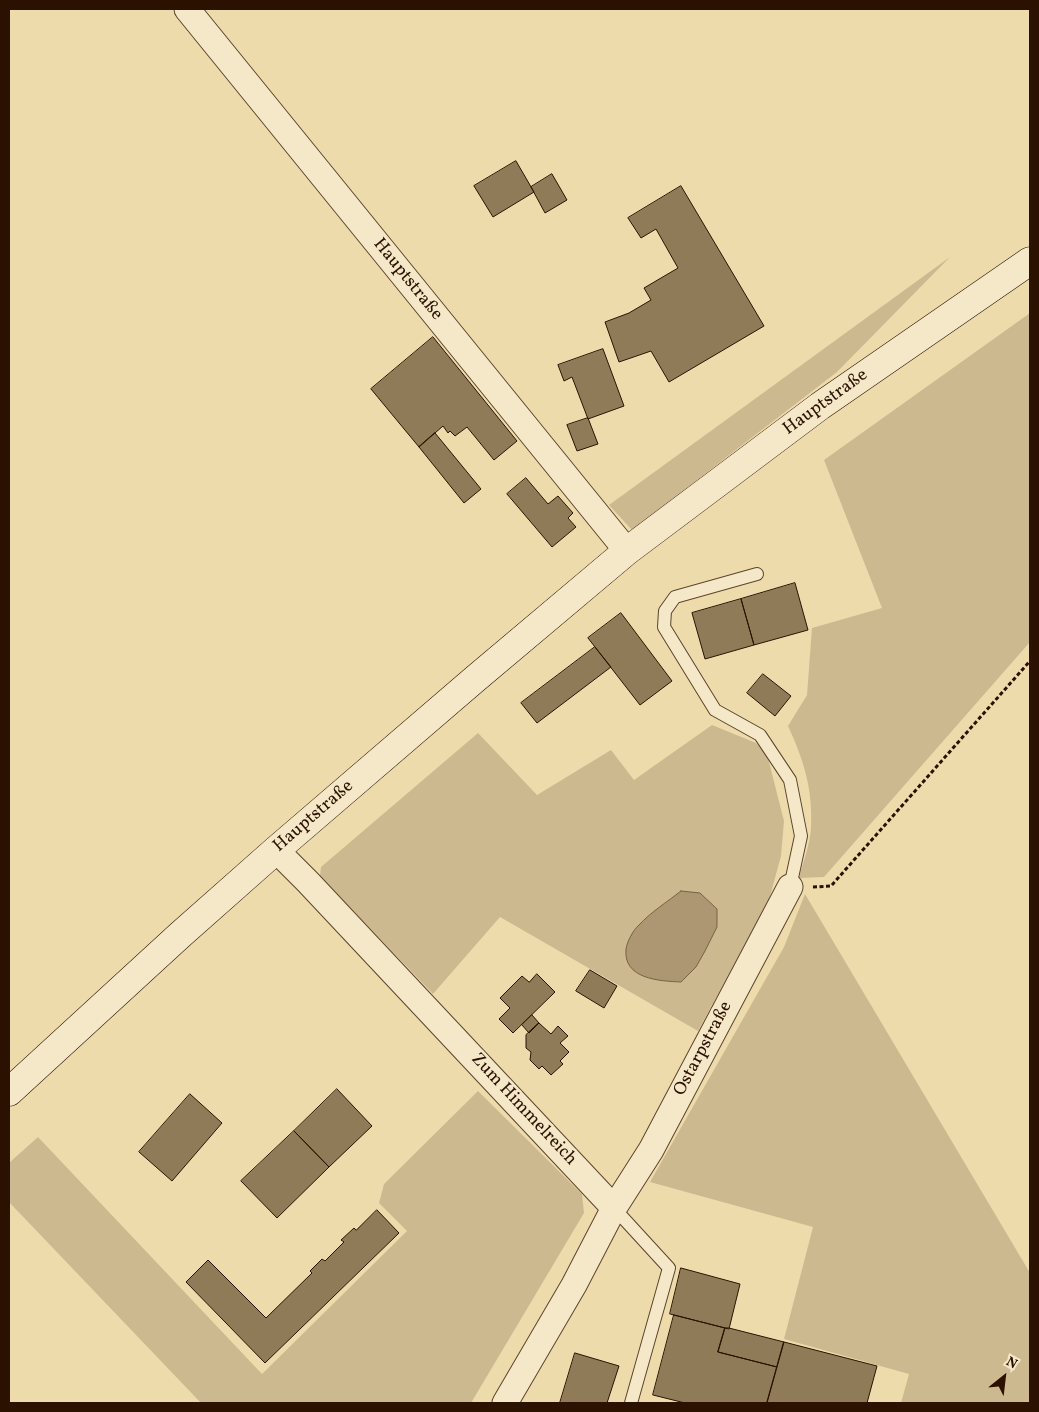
<!DOCTYPE html>
<meta charset="utf-8">
<style>
body{margin:0}
#map{position:relative;width:1039px;height:1412px;overflow:hidden;background:#eedbac;font-family:Vollkorn,serif}
canvas{display:block}
.frame{position:absolute;inset:0;border:10px solid #2b1200;pointer-events:none}
.north{position:absolute;left:979px;top:1352px;width:50px;height:50px;-webkit-text-stroke:4px #f4e8c9;paint-order:stroke;rotate:29deg;font-size:14px;font-weight:700;line-height:20px;text-align:center;color:#2b1200}
.north::after{content:'';display:block;margin:auto;width:18px;height:22px;background:#2b1200;clip-path:polygon(50% 0,100% 100%,50% 72%,0 100%)}
</style>
<div id="map">
<canvas width="1039" height="1412"></canvas>
<div class="frame"></div>
<div class="north">N</div>
</div>
<script>
const c = document.querySelector('canvas').getContext('2d');
c.lineJoin = 'round';
function paint(path, color) { c.fillStyle = color; c.fill(path, 'evenodd'); }
function stroke(path, color, width, dash) { c.strokeStyle = color; c.lineWidth = width; c.lineCap = dash ? 'butt' : 'round'; c.setLineDash(dash || []); c.stroke(path); }
function label(font, color, halo, rows, align = 'center') {
  c.font = font + ' Vollkorn,serif'; c.lineWidth = 5; c.setLineDash([]); c.textBaseline = 'middle'; c.strokeStyle = halo; c.fillStyle = color; for (const [text, x, y, turn = 0] of rows) {
    c.save(); c.translate(x, y); c.rotate((+turn || 0) * Math.PI / 180); c.textAlign = isNaN(turn) ? turn : align; if (halo) c.strokeText(text, 0, 0); c.fillText(text, 0, 0); c.restore();
  }
}
const green = new Path2D(`
 M950,257L837,372L632,530L609,505Z
 M1030,313V642L824,877L799,878C803,862 810,845 811,828C813,789 804,761 788,726L807,695L812,628L882,608L824,460Z
 M712,725L756,743L767,754L784,821L781,856L769,900L698,1031L500,917L433,994L320,876L321,867L478,733L537,795L611,750L634,780Z
 M805,894L1030,1273V1403H901L909,1374L784,1339L813,1227L650,1182L784,947Z
 M478,1091L582,1194L584,1213L471,1403H201L9,1202V1163L38,1137L262,1374L407,1231L379,1203L384,1184Z`);
const water = new Path2D(`
 M681,891L700,893L717,909V927L705,951L696,967L681,982C659,981 623,979 626,949C627,942 633,930 639,925C651,912 667,902 681,891Z`);
const building = new Path2D(`
 M516,161L534,192L493,217L474,186Z
 M552,174L567,200L545,213L531,187Z
 M681,186L764,326L669,382L651,351L619,362L605,322L629,313L651,300L644,288L678,268L656,229L641,238L628,218Z
 M433,337L517,441L494,460L467,427L455,436L450,431L448,433L443,426L419,447L371,389Z
 M603,349L624,406L588,419L572,377L564,381L558,365Z
 M588,418L598,444L577,451L567,425Z
 M435,433L481,489L464,503L419,447Z
 M526,478L548,504L558,496L573,513L568,518L576,527L552,547L507,494Z
 M795,583L808,630L754,645L741,599Z
 M741,599L754,645L705,659L692,613Z
 M621,613L672,681L640,705L588,638Z
 M595,647L611,667L537,723L521,703Z
 M763,674L791,696L775,716L747,693Z
 M590,970L617,986L604,1008L576,991Z
 M537,974L555,992L513,1033L499,1019L510,1008L500,998L522,976L529,982Z
 M532,1015L539,1023L529,1033L522,1025Z
 M539,1023L551,1034L558,1026L568,1036L560,1043L569,1052L560,1061L563,1064L551,1075L542,1066L539,1069L530,1060L531,1052L526,1048V1035Z
 M337,1089L372,1126L329,1167L294,1131Z
 M190,1094L222,1123L172,1181L139,1152Z
 M294,1131L329,1167L277,1218L241,1181Z
 M377,1210L399,1233L265,1363L186,1282L208,1260L266,1318L312,1273L310,1271L322,1259L325,1261L344,1242L341,1240L354,1228L356,1230Z
 M681,1268L740,1284L729,1329L670,1314Z
 M674,1315L725,1328L718,1352L777,1367L767,1403H685L653,1395Z
 M725,1328H729L784,1342L777,1367L718,1352Z
 M784,1342L877,1366L867,1403H767Z
 M575,1353L619,1366L607,1403H560Z`);
const path = new Path2D(`
 M813,887L831,886L1030,661`);
const lane = new Path2D(`
 M757,574L675,597L665,611L664,627L715,710L760,735L790,780L801,836L790,887
 M614,1208L669,1268L631,1403`);
const street = new Path2D(`
 M187,9L627,551
 M276,850L308,882L614,1208
 M505,1403L574,1285L614,1208L651,1150L790,887`);
const secondary = new Path2D(`
 M9,1092L180,935L276,850L475,679L627,551L820,406L1030,261`);
const streetNames = [
 ["Hauptstraße",407,280,51],
 ["Hauptstraße",826,403,-36],
 ["Hauptstraße",314,817,-41],
 ["Ostarpstraße",704,1049,-62],
 ["Zum Himmelreich",523,1110,47]
];
paint(green, '#cdb98f');
paint(water, '#ac9772');
stroke(water, '#786244', 1);
paint(building, '#907b59');
stroke(building, '#2b1200', 1);
stroke(lane, '#5c442b', 14);
stroke(street, '#5c442b', 27);
stroke(secondary, '#2b1200', 29);
stroke(path, '#2b1200', 3, [4, 2.5]);
stroke(lane, '#f4e8c9', 12);
stroke(street, '#f4e8c9', 25);
stroke(secondary, '#f4e8c9', 28);
label('18px', '#2b1200', '#f4e8c9', streetNames);
</script>
